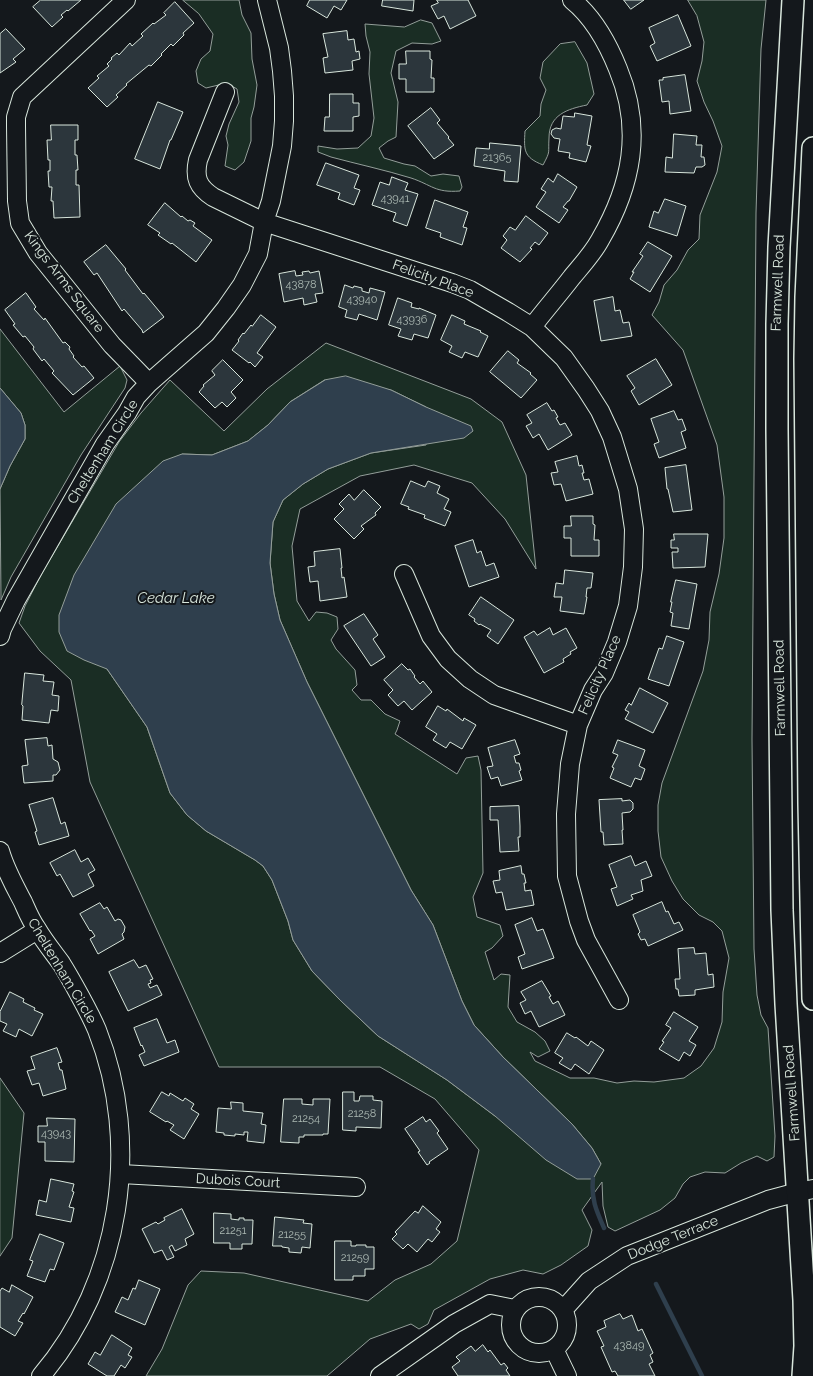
<!DOCTYPE html>
<style>
body{margin:0}
canvas{display:block;background:#14181c}
</style>
<canvas width="813" height="1376"></canvas>
<script>
const c = document.querySelector('canvas').getContext('2d');
c.lineJoin = 'round';
function paint(path, color) { c.fillStyle = color; c.fill(path, 'evenodd'); }
function stroke(path, color, width, dash) { c.strokeStyle = color; c.lineWidth = width; c.lineCap = dash ? 'butt' : 'round'; c.setLineDash(dash || []); c.stroke(path); }
function label(font, color, halo, rows, align = 'center') {
  c.font = font + ' Raleway,sans-serif'; c.lineWidth = 4; c.setLineDash([]); c.textBaseline = 'middle'; c.strokeStyle = halo; c.fillStyle = color; for (const [text, x, y, turn = 0] of rows) {
    c.save(); c.translate(x, y); c.rotate((+turn || 0) * Math.PI / 180); c.textAlign = isNaN(turn) ? turn : align; if (halo) c.strokeText(text, 0, 0); c.fillText(text, 0, 0); c.restore();
  }
}
const green = new Path2D(`
 M183,0H239L242,15L251,33L252,59L257,85L254,107L251,118V141L244,162L235,170L225,166L228,145L226,136L229,124L239,102L237,89L227,83L206,88L198,83L196,71L201,59L210,51L213,34L199,14Z
 M688,0H766L761,49L756,213L752,739L754,949L757,995L761,1015L768,1028L775,1136L774,1157L767,1161L757,1156L741,1163L725,1173L705,1172L690,1177L683,1184L675,1198L660,1210L615,1231L608,1227L603,1206L602,1182L582,1210L592,1230L588,1246L561,1265L543,1274L523,1270L490,1279L434,1310L428,1324L419,1329L411,1324L370,1339L327,1376H146L162,1349L188,1285L201,1271L244,1273L368,1301L395,1280L431,1264L457,1241L479,1150L435,1099L380,1067H219L90,782L71,680L40,651L19,623L25,606L42,573L119,442L141,413L170,380L224,431L267,389L326,343L471,399L502,422L526,475L536,569L505,519L472,483L414,465L360,476L300,509L292,546L297,601L309,621L316,612L327,613L337,617L338,629L331,640L336,649L355,670L357,685L352,690L361,700H371L385,714L400,721L397,730L395,734L457,774L466,758L478,756L481,770L483,873L473,897L477,917L500,925L503,936L492,948L485,952L494,980L501,974L510,975L508,1007L517,1022L535,1032L545,1041L550,1051L538,1057L530,1052L535,1061L570,1078H594L617,1083L634,1081L654,1082L684,1078L701,1066L714,1048L722,1022L723,992L729,958L722,931L713,922L699,915L683,899L672,881L661,857L658,831V805L662,783L703,671L709,640L710,612L719,574L724,538V497L717,445L683,350L652,315L659,302L664,285L677,270L688,250L699,239L700,215L717,172L722,146L713,121L704,102L697,81L702,61L704,42L697,16ZM325,380L391,390L426,407V445L371,453L328,469L303,484L283,500L273,522L270,563L274,594L280,620L307,682L411,890L433,925L462,1001L474,1025L503,1057L572,1124L592,1148L601,1164L495,1116L447,1080L378,1036L340,1000L312,971L293,940L288,921L272,880L263,866L255,860L206,831L187,815L170,793L147,727L107,669L182,454L212,455L248,441L268,425L290,402Z
 M421,20L432,23L441,41L432,44L412,43L396,51L391,73L398,102L396,137L388,141L379,148L384,158L404,164L415,166L431,176L443,174L459,176L462,187L460,191C435,193 432,185 411,178C385,170 357,164 331,157L318,152V146L337,149L358,148L371,136L374,118L369,74L370,52L366,36L365,24L404,27Z
 M575,42L587,63L594,94L587,105C567,109 549,115 549,138C548,154 551,150 543,165C523,157 524,150 525,131L540,116L541,104L546,90L540,78L543,62L560,44Z
 M0,329L64,412L120,366L127,380L125,388L81,455L11,577L1,600L0,489L10,466L25,439V425L21,413L0,388Z
 M0,1078L24,1113L12,1238L0,1256Z`);
const water = new Path2D(`
 M346,376L391,390L426,407L471,426L473,431L464,438L371,453L328,469L303,484L283,500L273,522L270,563L274,594L280,620L307,682L411,890L433,925L462,1001L474,1025L503,1057L572,1124L592,1148L601,1164L593,1179H577L546,1160L495,1116L447,1080L378,1036L340,1000L312,971L293,940L288,921L272,880L263,866L255,860L206,831L187,815L170,793L147,727L107,669L84,660L67,651L59,632V615L74,575L116,504L163,461L182,454L212,455L248,441L268,425L290,402L325,380Z
 M0,388L21,413L25,425V439L10,466L0,489Z`);
const stream = new Path2D(`
 M593,1179C591,1199 596,1210 604,1228
 M656,1284L702,1376`);
const building = new Path2D(`
 M41,0H81L68,11L67,10L61,15L63,17L52,27L33,7Z
 M310,0H347L341,10L334,6L327,18L307,6Z
 M383,0H414L413,11L382,6Z
 M437,0H468L476,16L450,29L444,16L438,19L431,6L438,3Z
 M624,0H644L631,9Z
 M175,2L194,23L183,33L184,35L173,46L171,44L161,54L162,55L151,66L149,65L126,84L127,85L116,95L118,97L107,107L88,88L99,78L97,76L109,66L107,64L112,59L111,58L117,53L119,55L130,43L132,46L143,36L141,34L153,23L154,24L166,15L164,13Z
 M678,15L691,46L657,61L650,46L655,43L649,28Z
 M6,29L25,49L13,59L16,62L0,73V34Z
 M347,31L348,40L354,39L356,52L359,51L360,59L352,61L353,70L325,73L323,58L328,57L323,34Z
 M406,51H430V59L432,60L431,78H434V92H406V79H399V64H406Z
 M685,75L691,111L670,114L669,101L662,102L659,80H663V78Z
 M330,94H353V103H359V116L353,117V131H324L325,117H329Z
 M158,102L183,112L171,140H170L160,169L135,159Z
 M431,108L440,120L437,123L449,137L448,138L454,145L434,159L408,126Z
 M575,113L592,116L587,145L591,146L586,162L569,158L570,153L558,151L560,139L554,138L551,134L552,130L556,128L561,129L563,116L574,117Z
 M51,125H78V140H75V155H77L78,170H76V185H79L80,217L54,218L53,201H51L52,187H49L48,171H50V160H48L47,140H51Z
 M674,134L697,136L696,145H702L701,157H704L705,165L702,167H696L694,173L665,172L666,157L672,158Z
 M490,143L521,146L518,182L504,181L505,171L474,166L476,148L489,149Z
 M326,163L359,175L354,188L360,190L354,205L338,199L340,193L317,185Z
 M558,174L577,187L569,201H568L563,207L568,210L559,223L536,207L546,192L541,189L548,178L553,182Z
 M392,177L408,183L405,190L418,194L407,226L393,221L396,213L372,205L380,182L389,185Z
 M665,199L686,206L677,236L649,227L654,211L658,213Z
 M435,200L468,212L463,227L467,228L462,245L440,237L441,233L426,228Z
 M165,203L181,217L182,216L188,221L190,220L195,223L193,226L212,240L196,262L172,243L171,244L158,235L160,233L148,225Z
 M526,216L548,233L539,245L535,242L530,248L532,249L520,262L501,248L507,240L503,236L510,227L515,230Z
 M648,242L672,256L650,292L630,279L634,272H632L643,256L640,254Z
 M106,245L126,269L125,270L143,294L144,293L164,317L143,333L142,330L124,309L122,311L97,273L94,275L84,262Z
 M295,271L296,276L303,275L302,272L309,271L310,273L319,271L323,293L315,294L317,302L304,305L303,298L284,302L279,274Z
 M345,285L353,288L354,286L362,288V291L369,293L370,288L385,292L377,320L359,314L357,320L345,317L347,310L339,307Z
 M26,293L36,307L34,309L44,320L45,318L63,343L65,342L70,347L69,349L74,356L73,357L82,367L84,366L94,378L73,395L52,373L54,371L44,359L42,361L33,349L34,347L25,336L23,337L13,325L15,324L5,310Z
 M613,297L615,311L620,310L623,323L629,322L632,336L601,341L594,301Z
 M398,298L412,303L411,307L419,309V308L436,315L428,338L414,334L412,340L398,336L401,329L389,325Z
 M261,315L276,327L257,353L263,357L255,367L250,362L249,363L232,350L239,341L238,340L243,333L244,334L251,325L252,326Z
 M452,315L465,321L464,324L481,331L480,332L488,336L478,357L465,352L462,358L449,352L452,346L441,340Z
 M508,351L519,360L517,363L531,373L530,374L537,380L521,398L490,372Z
 M656,359L672,385L639,405L631,391L635,388L627,376Z
 M223,360L243,380L231,392L236,398L227,407L222,402L215,408L199,392L204,386L203,385L215,375L212,371Z
 M547,403L552,411L554,410L558,417L556,418L560,425L565,423L572,435L548,450L539,434L533,438L526,426L532,423L527,415Z
 M674,411L678,420L682,419L686,430L681,432L686,448L659,458L654,444L659,442L651,419Z
 M577,456L579,466L582,465L584,473H582L584,480L589,479L593,494L566,501L561,484L554,485L551,473L558,472L555,462Z
 M686,465L692,510L673,512L668,489H667L665,468Z
 M411,481L425,487L428,481L440,486L437,493L449,499L444,509L451,512L445,526L424,518L425,515L408,509L409,507L401,504Z
 M364,490L381,507L375,513L376,515L361,526L364,529L354,539L334,519L344,509L339,504L349,494L354,500Z
 M571,516H593V524L595,525L594,540H599V556H571V538H564V526H571Z
 M674,534H708L705,567L673,568L672,552H678V548H671V540H674Z
 M473,540L477,553L481,551L486,566L494,563L499,577L469,587L455,546Z
 M340,549L342,568H341L342,578L344,577L347,597L320,601L318,581L310,582L308,567L315,566L314,552Z
 M565,570L593,573L591,588H587L586,597H587L584,614L560,611L562,597H554L556,583L563,584Z
 M676,580L697,584L689,629L671,626L673,613L670,612L672,602H671Z
 M481,597L514,620L498,644L487,636L491,630L480,624L479,625L474,621L475,619L469,615Z
 M364,614L378,635L373,639L385,657L371,666L344,626Z
 M550,628L553,635L566,628L577,648L570,652L571,654L563,659L564,662L544,673L524,637L534,631L537,635Z
 M667,636L684,642L669,686L648,679L659,648L662,649Z
 M402,664L408,670L410,669L415,676L414,677L420,684L423,681L432,692L412,710L404,701L398,706L388,695L393,690L384,680Z
 M25,673L44,675L43,681L54,682L52,695L59,696L58,711L51,710L49,723L22,720L23,706L22,705Z
 M640,688L668,703L653,733L625,719L629,712L625,710L629,703L631,705Z
 M438,706L446,711L447,709L463,721L464,718L476,725L462,749L450,742L446,748L433,740L437,734L426,727Z
 M47,738L48,746L52,745L53,759L58,762L60,770L56,775H53V781L24,783L22,766L28,765L25,740Z
 M515,740L520,754L514,756L516,763H519L521,770L519,771L522,780L501,786L498,777L491,779L487,767L493,766L488,748Z
 M618,740L645,750L639,766L645,769L641,780L635,778L631,787L610,778L614,768L612,767L618,755L613,753Z
 M53,798L61,824L65,822L69,836L39,845L35,832L37,831L29,805Z
 M622,799V801L630,800L633,803V809L630,812L622,813L623,830H622L623,844L604,845L603,832H601L599,800Z
 M519,806L520,826V837H518L519,851L500,852L498,820H490V807Z
 M75,850L81,862L88,858L95,870L88,874L94,886L73,897L60,874L57,876L50,863Z
 M631,856L635,866L646,861L652,876L641,880L643,891L631,895L633,899L617,906L611,889L617,887L609,865Z
 M521,866L522,874H524L526,883H524L525,891L531,890L534,905L506,910L502,892L496,893L493,881L500,880L499,871Z
 M662,902L666,912L668,911L674,924L679,922L683,930L648,946L645,939L641,940L638,934L640,932L633,915Z
 M100,903L104,909L107,907L115,921L118,919L121,920L125,927L124,932L122,934L124,939L98,954L90,939L95,936L91,930L90,931L80,914Z
 M532,918L537,931L543,929L554,958L522,969L518,957L525,954L515,925Z
 M694,948L695,954L706,953L708,975L713,974L714,987L695,990V995L679,996L678,989H676L675,979H680L678,949Z
 M134,960L139,968L146,965L153,979L150,980L151,983L148,984L150,988L157,985L162,995L128,1011L109,972Z
 M542,981L551,996L549,997L553,1004L558,1001L565,1015L539,1027L531,1011L525,1014L520,1003L526,1000L521,992Z
 M10,992L24,999L23,1002L35,1008L34,1010L43,1014L32,1036L19,1029L16,1037L3,1031L7,1024L0,1021V1012Z
 M674,1012L698,1027L689,1041L696,1045L690,1056L684,1052L679,1061L659,1049L664,1042L662,1041L671,1028L666,1025Z
 M157,1019L167,1043L175,1040L179,1052L144,1066L139,1055L145,1052L142,1045L141,1046L134,1028Z
 M567,1033L575,1038L576,1037L588,1046L591,1041L604,1050L589,1074L575,1064L571,1070L559,1063L563,1058L555,1053Z
 M57,1048L62,1062L58,1063L60,1070H62L66,1089L43,1096L39,1083L32,1085L27,1071L35,1069L31,1057Z
 M162,1092L169,1096L170,1093L183,1101L185,1098L194,1104L191,1109L199,1114L184,1139L170,1130L174,1125L167,1121L166,1122L150,1112Z
 M343,1092H354V1101H359L360,1096H373V1100L382,1101L381,1128L356,1127V1131L343,1130Z
 M284,1099H302V1104L313,1105V1099H330L328,1134H323V1135H304V1137H299V1143L281,1142Z
 M231,1102L243,1103V1111L263,1113L261,1124L266,1125L264,1143L247,1141L248,1132H244V1135L235,1134V1136L224,1135V1133L216,1132L218,1108L231,1109Z
 M423,1117L426,1122L430,1119L439,1131L437,1133L448,1149L429,1162L430,1163L427,1165L418,1152L420,1151L405,1129Z
 M47,1118L75,1119L74,1162L45,1161V1142H38V1126H47Z
 M51,1179L74,1184L72,1191L74,1192L69,1207L74,1208L71,1222L36,1215L39,1200L46,1202Z
 M423,1206L441,1222L436,1229L440,1232L432,1242L428,1239L417,1252L408,1244L403,1249L392,1239L397,1234L395,1232L415,1211L418,1213Z
 M182,1209L194,1234L185,1239L187,1245L175,1251L172,1245L169,1247L174,1257L167,1260L162,1250L154,1253L142,1229L156,1222L158,1224L165,1220L164,1218Z
 M214,1213L231,1214V1219L239,1220V1218H244V1220H253L252,1244H242V1249H230V1243H214Z
 M275,1217L304,1220L303,1223L312,1224L310,1248L302,1247L301,1253L289,1252V1248L282,1247V1246H273Z
 M40,1234L64,1243L54,1270L50,1269L45,1282L27,1276L33,1261L30,1260Z
 M335,1241H351V1246H356V1245H366V1247H374V1269H365V1276H353V1280H335Z
 M139,1280L160,1289L145,1325L115,1312L122,1297L128,1300L133,1288L135,1289Z
 M12,1285L33,1297L24,1314L23,1313L18,1321L23,1323L15,1336L0,1327V1291L2,1288L9,1292Z
 M620,1314L623,1319L632,1315L638,1331L642,1329L653,1353L650,1355L653,1362L649,1364L655,1376H618L615,1371L612,1372L601,1347L604,1346L597,1331L606,1327L604,1321Z
 M112,1335L132,1348L128,1355L132,1357L125,1368L121,1365L114,1376H107L88,1364L95,1352L100,1355Z
 M483,1345L488,1352L490,1350L501,1365L504,1363L508,1368L506,1370L510,1376H458L452,1367L460,1361L456,1357L471,1346L475,1351Z`);
const minor = new Path2D(`
 M126,0L22,97L16,117V126L17,201L20,223L38,253L112,345L149,383
 M225,92L198,160C194,178 198,187 213,197L264,222L452,283L470,290L508,312L532,327L564,358L586,389L600,411L612,437L628,489L634,529L633,567L628,606L617,642L604,673L593,690L578,725L570,764L566,814L567,876L579,921L586,940L619,1000
 M532,327C545,310 559,294 572,277C582,265 593,253 600,240C632,185 643,129 618,69C608,44 593,17 572,0
 M404,574L431,636L448,659L470,679L494,695L578,725
 M0,636L2,629L16,600L105,444L127,413L136,397L149,383L206,333L226,308L242,285L258,254L264,222L271,201L282,146L284,121V96L282,71L279,48L267,0
 M0,851C5,869 14,885 23,902C27,911 31,921 37,929C44,941 53,952 61,963C68,974 74,985 80,996C86,1007 92,1018 97,1030C142,1144 121,1282 41,1376
 M0,953L37,930
 M121,1174L356,1187
 M511 1325a28 28 0 1 1 56 0a28 28 0 1 1-56 0Z
 M563,1310L589,1281L627,1256L768,1200L798,1192L813,1189
 M554,1349L567,1376
 M380,1376L454,1324L490,1304L515,1309`);
const major = new Path2D(`
 M793,0L779,247L777,324V429L782,910L786,1004L804,1300L805,1346L803,1376
 M813,148L806,297L805,359L809,804L813,999`);
const numberNames = [
 ["21365",497,158],
 ["43941",395,199],
 ["43878",301,285],
 ["43940",362,300],
 ["43936",412,320],
 ["21258",362,1114],
 ["21254",306,1119],
 ["43943",56,1134],
 ["21251",233,1231],
 ["21255",292,1235],
 ["21259",355,1258],
 ["43849",629,1346]
];
const streetNames = [
 ["Felicity Place",433,279,20],
 ["Kings Arms Square",64,282,53],
 ["Farmwell Road",778,283,-88],
 ["Cheltenham Circle",103,452,-58],
 ["Felicity Place",600,675,-66],
 ["Farmwell Road",780,688,-91],
 ["Cheltenham Circle",62,971,59],
 ["Farmwell Road",792,1093,-94],
 ["Dubois Court",238,1181,3],
 ["Dodge Terrace",673,1238,-22]
];
const waterNames = [
 ["Cedar Lake",176,598]
];
paint(green, '#1a2d24');
stroke(green, '#939e99', 1);
paint(water, '#2f3f4d');
stroke(water, '#939e99', 1);
stroke(stream, '#2f3f4d', 4.5);
paint(building, '#2c363c');
stroke(building, '#d8e6dc', 1);
stroke(minor, '#d8e6dc', 20);
stroke(major, '#d8e6dc', 24);
stroke(minor, '#14181c', 18);
stroke(major, '#14181c', 21);
label('11px', '#adbab4', null, numberNames);
label('14px', '#d8e6dc', '#14181c', streetNames);
label('italic 15px', '#d8e6dc', '#14181c', waterNames);
</script>
